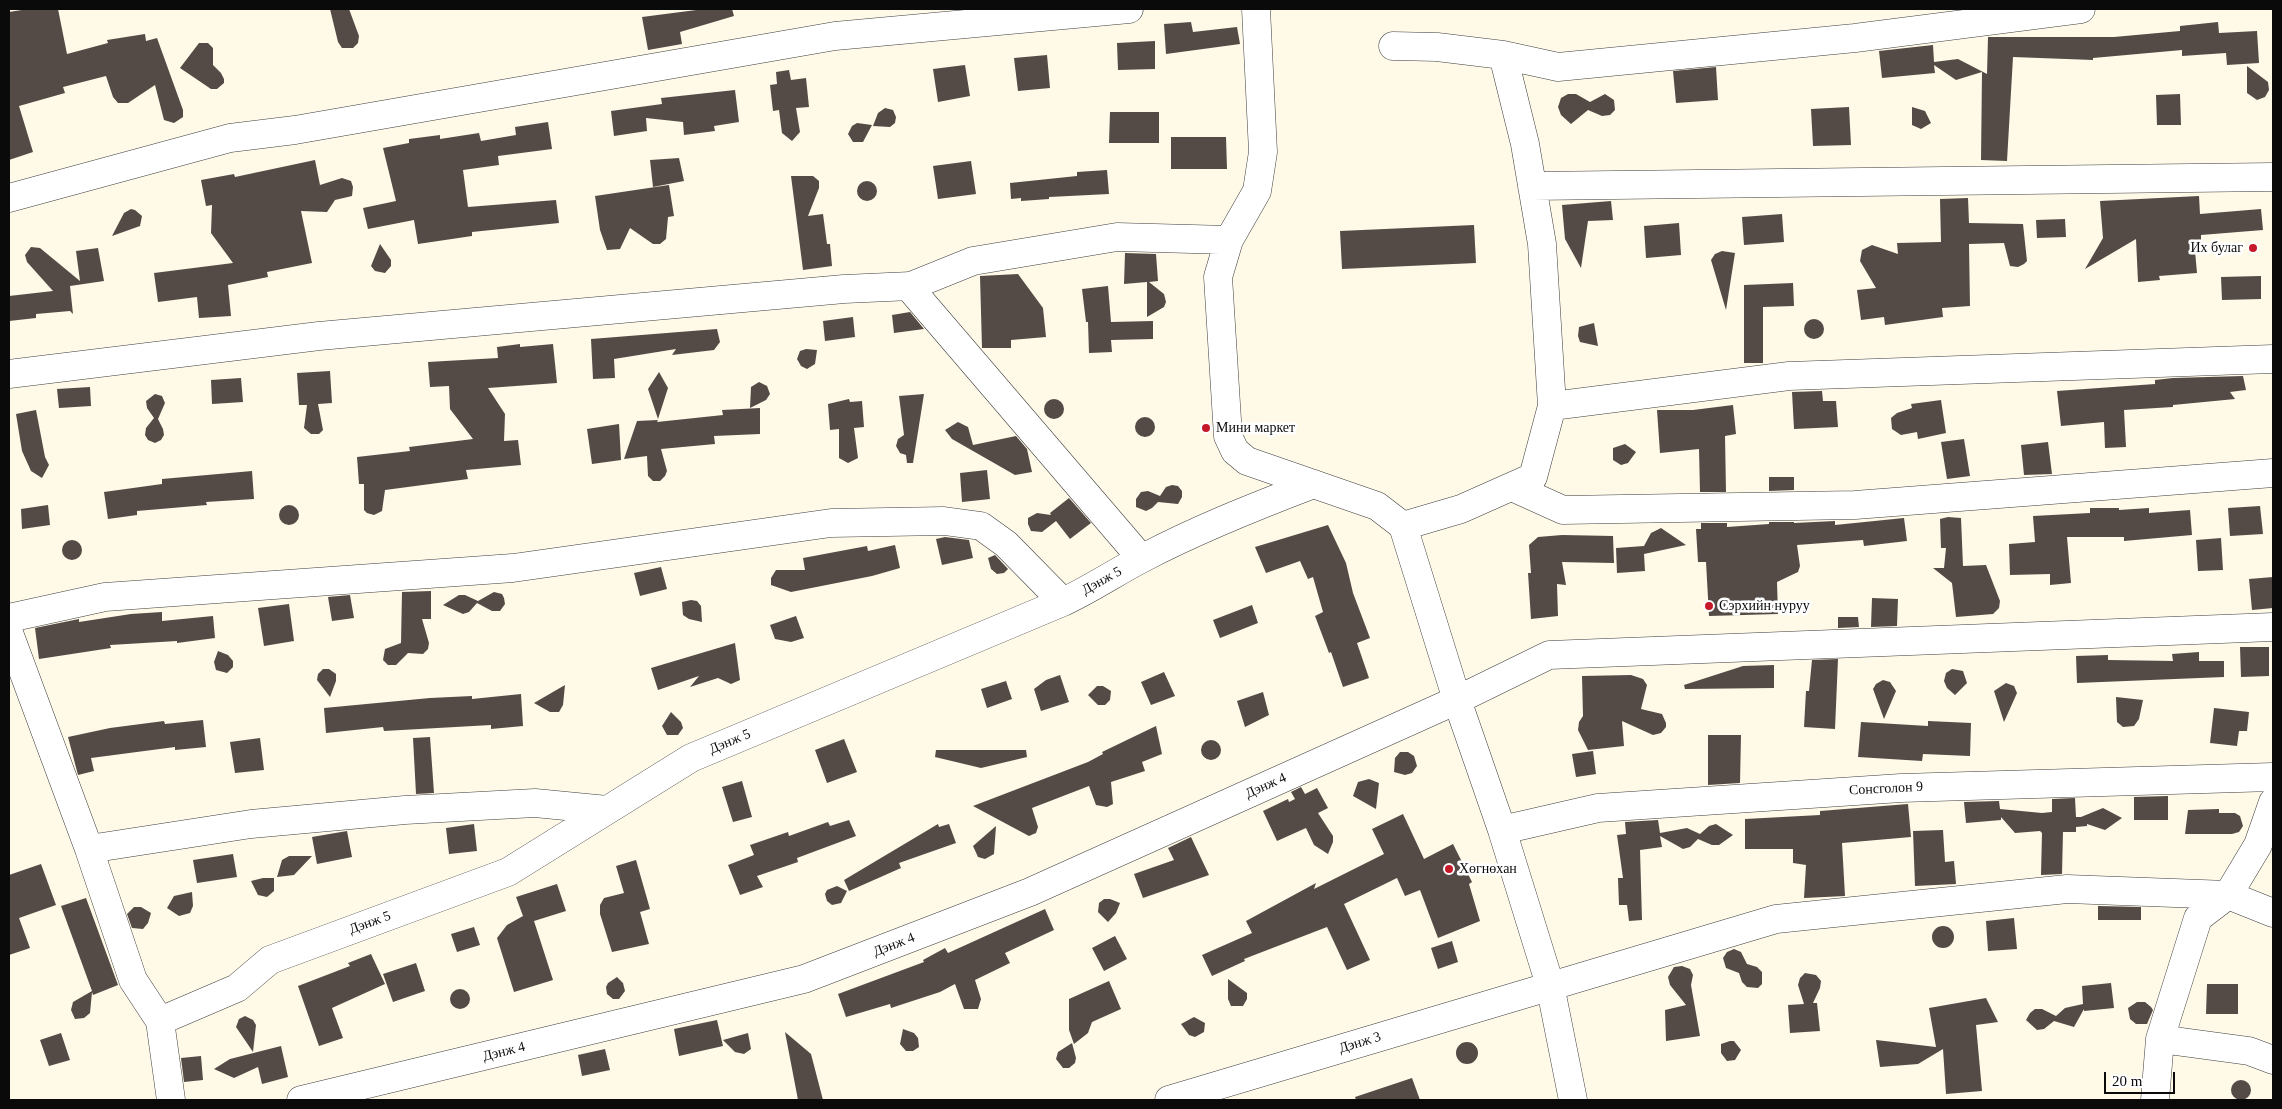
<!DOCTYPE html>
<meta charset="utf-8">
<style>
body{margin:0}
#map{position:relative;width:2282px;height:1109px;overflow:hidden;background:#fff9e8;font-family:Georgia,serif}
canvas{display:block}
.frame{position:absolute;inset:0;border:10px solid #0a0a0a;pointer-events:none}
.scale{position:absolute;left:2104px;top:1072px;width:71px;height:22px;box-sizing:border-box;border:2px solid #0a0a0a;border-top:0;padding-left:6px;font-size:15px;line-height:18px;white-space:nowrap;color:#0a0a0a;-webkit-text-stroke:4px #fff;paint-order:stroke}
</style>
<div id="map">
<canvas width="2282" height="1109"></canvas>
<div class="frame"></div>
<div class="scale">20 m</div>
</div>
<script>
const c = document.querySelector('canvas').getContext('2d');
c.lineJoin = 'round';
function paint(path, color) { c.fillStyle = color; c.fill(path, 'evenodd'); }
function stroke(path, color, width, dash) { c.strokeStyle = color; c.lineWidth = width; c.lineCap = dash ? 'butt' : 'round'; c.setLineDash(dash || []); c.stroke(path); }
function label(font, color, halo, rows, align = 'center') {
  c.font = font + ' Georgia,serif'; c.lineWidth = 5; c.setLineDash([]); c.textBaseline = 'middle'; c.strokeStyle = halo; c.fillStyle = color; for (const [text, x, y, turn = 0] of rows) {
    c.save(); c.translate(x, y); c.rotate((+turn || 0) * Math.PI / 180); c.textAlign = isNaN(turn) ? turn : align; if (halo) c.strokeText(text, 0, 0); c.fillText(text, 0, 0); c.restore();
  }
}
const building = new Path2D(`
 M28,9H58L67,54L108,43L107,40L145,34L146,41L157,38L183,110V117L174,123L164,120L155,85L128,103H118L113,97L106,76L63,87L65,93L19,106L33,152L9,160V12Z
 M330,9H349L359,36L358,43L353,48H342L338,42Z
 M704,9H732L734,16L680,32L682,44L648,50L642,17Z
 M1191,22L1193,32L1237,27L1240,44L1166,54L1164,24Z
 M2218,22L2219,33L2257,31L2259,63L2227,65L2226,53L2182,56V50L2093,58V60L2013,57L2007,161L1981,160L1982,72L1956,80L1934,65L1935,73L1882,78L1879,51L1933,45L1934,62L1958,59L1987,74L1988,37H2114L2180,31V26Z
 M1155,41V69L1118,70L1117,43Z
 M199,43H208L213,48V65L221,73L224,79V83L217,89H211L180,68Z
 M1047,55L1050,88L1018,91L1014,58Z
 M965,65L970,96L938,102L933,69Z
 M2247,66L2268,82L2269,90L2265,97L2257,100L2247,93Z
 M1716,67L1718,100L1676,103L1673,71Z
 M789,70L791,80L806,78L809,107L796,108L800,132L792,141L782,133L779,110L773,111L770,85L777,84L776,72Z
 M735,90L739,122L714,126L715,131L684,135L683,122L646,118L647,131L614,136L611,111L662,104L661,98Z
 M1568,94H1576L1590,102L1605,94L1614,100L1615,110L1610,115L1602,116L1588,110L1571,124L1561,115L1558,107L1561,98Z
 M2180,94L2181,125H2157L2156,95Z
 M1849,107L1851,145L1813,146L1811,109Z
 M1912,107L1925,111L1931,123L1921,129L1912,125Z
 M885,108L893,110L896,117L895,123L890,127L873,126L878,113Z
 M1110,112H1159V143H1109Z
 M548,122L552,149L498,156L499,165L463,170L468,207L556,200L559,223L472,232V236L418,244L414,220L368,229L363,208L396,201L383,148L409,143V139L440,135V139L479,133L481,141L516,135L515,127Z
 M857,123L872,125L863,142H853L848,134L852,126Z
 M1171,137H1226L1227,169H1171Z
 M679,158L684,181L653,187L650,160Z
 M315,160L320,185L342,178L351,181L353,187L352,196L335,200L327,212L301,211L312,263L267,272L268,277L228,285L231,316L199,318L197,297L158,302L154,273L233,263L211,233L212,205L206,206L201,180L234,174L235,177Z
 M971,161L976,194L938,199L933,166Z
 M1107,170L1109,194L1049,197V199L1021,201V198L1011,199L1010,183L1077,176V172Z
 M791,176H813L819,181V188L808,216L823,214L827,244H830L832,266L803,270Z
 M857 191a10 10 0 1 1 20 0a10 10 0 1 1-20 0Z
 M669,185L674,216L668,217L666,239L660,244H653L630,228L620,249L607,250L600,230L595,196Z
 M2199,196L2200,214L2261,209L2263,230L2201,235V240H2194L2197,273L2159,276L2160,280L2138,282L2136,239L2085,269L2103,238L2100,201Z
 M1968,198L1969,223L2023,224L2027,261L2024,264L2018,267L2010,266L2004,243L1969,244L1970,306L1942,308L1943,317L1885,325L1884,317L1861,320L1857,290L1876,288L1860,261L1862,250L1872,245L1898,254L1897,243L1941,242L1940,199Z
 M1611,201L1613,220L1588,221L1581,268L1565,239L1562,205Z
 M131,209L135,210L142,216L140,226L112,236L124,213Z
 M1782,214L1784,242L1744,245L1742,217Z
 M2065,219L2066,237L2037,238L2036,220Z
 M1679,223L1681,255L1646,258L1644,226Z
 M1474,225L1476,263L1342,269L1340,231Z
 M380,244L391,260V266L385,273L375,271L371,266Z
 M31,247L40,248L80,281L76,251L98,248L104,281L70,286L73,314L70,311L36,314V318L9,321V296L53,291L27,262L25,255Z
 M1722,251L1735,253L1726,310L1711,260L1715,254Z
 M1125,253L1156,254L1158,281L1149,282L1164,294L1166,302L1164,307L1147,317V282L1124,284Z
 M1018,274L1043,308L1046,337L1011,340V348H982L980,276Z
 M2261,276V299L2222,300L2221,277Z
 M1793,283L1794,306L1763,307V363H1744V285Z
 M1108,286L1111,322L1153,321V339L1111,340L1112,352L1089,353L1088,322H1086L1082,289Z
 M910,312L924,329L894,333L892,315Z
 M853,317L855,337L825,341L823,321Z
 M1804 329a10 10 0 1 1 20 0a10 10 0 1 1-20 0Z
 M1594,323L1598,346L1580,342L1578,336L1579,327Z
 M717,329L720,342L714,350L672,355L676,349L614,359L615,378L593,379L591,339Z
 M520,344V347L553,344L557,383L488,388L505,414L504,441L518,440L521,465L466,470L468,479L385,490L382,511L374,515L367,513L364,510V484H359L357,457L410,451L409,447L473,439L450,409L449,386L430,387L428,362L498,358L497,347Z
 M806,349L817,350L815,364L807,369L801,366L797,359L800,351Z
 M330,371L332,403L318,404L323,430L319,434H311L304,428L307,405H299L297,373Z
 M659,372L668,388L658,419L648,389Z
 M2243,376L2246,390L2230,392L2235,399L2173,405V407L2124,410L2126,447L2105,448L2104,422L2061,426L2057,391L2155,384V380L2173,378Z
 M241,378L243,402L212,404L211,380Z
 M759,382L767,386L770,394L766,400L750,408L751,387Z
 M90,387L91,406L59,408L57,389Z
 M1822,391L1823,401H1836L1838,427L1794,429L1792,392Z
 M155,394L162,396L165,403L158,419L163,429L164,435L161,440L155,443L148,440L145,435L146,428L154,418L147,408L146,401Z
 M924,394L913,463H907L906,455L900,453L896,446L898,439L904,435L899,396Z
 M849,399L850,402L862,401L864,427L854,428L858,458L848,463L839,458V429L830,430L828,404Z
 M1044 409a10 10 0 1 1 20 0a10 10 0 1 1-20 0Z
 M1941,400L1946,433L1918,439L1917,432L1901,435L1892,429L1891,418L1897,413L1912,408L1911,404Z
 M1733,405L1736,434L1725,436L1726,492H1700L1699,449L1660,453L1657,410H1693Z
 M760,408V434L714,436L715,444L661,449L667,471L665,476L660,481H653L648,476L647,456L624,459L637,421L658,420L657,422L723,415L722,410Z
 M36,410L45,457L49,465L42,478L31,471L22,451L16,414Z
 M1135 427a10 10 0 1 1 20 0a10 10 0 1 1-20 0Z
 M958,422L968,427L973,445L1016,436L1027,449L1032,472L1015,475L952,439L945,430Z
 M619,424L621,460L592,464L587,429Z
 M1964,439L1970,476L1947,479L1941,442Z
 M2048,442L2052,474L2024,475L2021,445Z
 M1625,444L1636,452L1628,463L1621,465L1613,460V448Z
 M987,470L990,499L962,502L960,473Z
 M252,471L254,499L206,502L207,505L137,511V515L108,519L104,492L162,484V479Z
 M1769,477H1794V490L1769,491Z
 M1172,485L1178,486L1182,491V497L1178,504L1158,502L1152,508L1146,511L1136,507V499L1141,492L1148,491L1160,496L1166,487Z
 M1069,498L1091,523L1070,539L1056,521L1042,532L1031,531L1028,524V518L1037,513L1051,515L1050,513Z
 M48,505L50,525L22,529L21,509Z
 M279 515a10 10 0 1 1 20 0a10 10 0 1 1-20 0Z
 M2260,506L2263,534L2230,536L2228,508Z
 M2090,508H2119V510L2149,508V513L2190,510L2192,535L2124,541V537H2067L2071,583L2050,585V574L2010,575L2009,544L2035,542L2033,516L2090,513Z
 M1948,517L1961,518L1963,566L1986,565L2000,601L1999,608L1993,614L1956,617L1952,583L1933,568H1944L1946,548H1941L1940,519Z
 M1904,518L1907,541L1864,546L1863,540L1797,545L1800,566L1798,572L1777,582L1778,614L1709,616L1706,562H1698L1696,529H1701V523H1727V527L1769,524V522H1794V523L1835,521V525Z
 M1328,525L1346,563L1353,593L1370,638L1357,643L1369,678L1343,687L1331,652L1329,653L1315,616L1323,612L1313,577L1308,579L1300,561L1266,573L1255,547Z
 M1661,528L1686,545L1644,554L1645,571L1617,573L1616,548L1644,546L1651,533Z
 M1562,535L1613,536L1614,563L1562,562L1566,585L1557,584L1558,616L1531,619L1528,573H1531L1529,545L1538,537Z
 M945,537L969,540L973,558L942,565L936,539Z
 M2221,538L2223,570L2198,571L2196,540Z
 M62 550a10 10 0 1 1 20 0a10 10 0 1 1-20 0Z
 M895,545L900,568L872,576L791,592L771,585V578L776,570H805L803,558L867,546L868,551Z
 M995,555L1008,569L1004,573L997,574L991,569L988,558Z
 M661,567L667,589L640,596L634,573Z
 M2273,577V608L2252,610L2249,579Z
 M431,591V619H422L429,643L428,649L423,654L408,653L396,665H388L383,660L385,649L401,643L402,592Z
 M494,592L502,594L504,598L505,604L500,611H492L477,603L469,612L463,614L443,605L459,595H465L478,601Z
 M350,595L354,618L332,621L328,597Z
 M1872,598L1898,599L1897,626L1871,627Z
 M691,600L697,601L701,606L702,622L689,619L683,615L682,602Z
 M289,604L294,641L264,646L258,608Z
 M1252,605L1258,623L1220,638L1213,620Z
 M162,612V621L213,616L215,638L177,643V641L110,645L111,648L39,659L35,628L79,619V622L131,614Z
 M796,616L804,638L791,642L775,639L770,625Z
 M1838,617H1858L1859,627L1838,628Z
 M735,643L740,680L731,684L718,678L690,687L699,676L658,690L651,668Z
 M2240,647H2269V676L2241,677Z
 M218,651L228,655L233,661V667L227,673L216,670L214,662Z
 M2199,652V661H2224V677L2077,683L2076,656L2108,655V660L2173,661L2172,654Z
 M1838,659L1835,729L1804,727L1806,691H1809L1812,660Z
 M1774,665V688L1685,689L1684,685L1743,666Z
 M323,669H329L336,674V681L330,697L317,680L318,674Z
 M1952,669L1963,671L1967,683L1955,695L1947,688L1944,681L1946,673Z
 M1164,672L1175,696L1151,705L1141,682Z
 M1060,675L1069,702L1041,711L1034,689L1046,680Z
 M1631,675L1643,679L1647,685L1641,709L1662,714L1666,723V727L1661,733L1653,735L1622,721L1624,746L1588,750L1578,730L1579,722L1583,716L1582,676Z
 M1883,680L1890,682L1896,691L1884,719L1873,689L1876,684Z
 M1006,681L1012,699L987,708L981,689Z
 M2006,683L2014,686L2017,693L2004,722L1994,691Z
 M565,685L563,705L559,712H550L534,703Z
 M1097,686H1103L1111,691L1110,700L1105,705H1098L1088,695Z
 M1263,692L1269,715L1245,727L1237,701Z
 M521,694L523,726L491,729V725L384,731L383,727L326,733L324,708L430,698L472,696V699Z
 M2116,697L2143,700L2139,719L2134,726L2123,727L2117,722Z
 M2214,708L2249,712L2247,731H2239L2237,746L2210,743Z
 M671,712L681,722L683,728L678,735H667L662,726Z
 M203,720L206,747L175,750V747L91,758L94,771L78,775L68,737L110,728L164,721L165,724Z
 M1928,721L1971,723L1970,756L1923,754L1922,761L1858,757L1861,722L1928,726Z
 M1156,726L1162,754L1142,762L1145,771L1111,782L1113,804L1107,807L1096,805L1089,786L1032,808L1038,827L1036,833L1029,836L973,806L1088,762L1103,754L1102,752Z
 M1708,735H1741L1740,783L1708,785Z
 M430,737L434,793L416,794L413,738Z
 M260,738L264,770L235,773L230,742Z
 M844,739L857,772L827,783L815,750Z
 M1201 750a10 10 0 1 1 20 0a10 10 0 1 1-20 0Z
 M936,750H1026L1027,757L981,768L935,757Z
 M1593,751L1596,774L1576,777L1572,754Z
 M1400,752H1408L1414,756L1417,766L1412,773L1405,775L1394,772L1395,758Z
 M1369,779L1379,783L1376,809L1353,796L1358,782Z
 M742,781L752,817L733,822L722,787Z
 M1301,787L1305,794L1317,788L1328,808L1318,813L1333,836V842L1328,854L1314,845L1306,828L1277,841L1263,811L1288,799L1289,802L1295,799L1291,792Z
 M2168,796V820H2134V797Z
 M2075,798L2076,817H2081L2103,808L2122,818L2105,830L2087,824V826L2076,827V832H2063L2062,874L2041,875L2042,833L2040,831L2015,833L2001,817V820L1966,823L1964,802L1999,801L2000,809L2042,813L2052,812V799Z
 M1908,804L1911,837L1842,843L1845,896L1804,898L1806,865L1793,863V849H1745V819L1820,815V811Z
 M2219,809V813H2235L2240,816L2243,826L2239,832L2232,834H2185L2188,810Z
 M1403,814L1424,859L1453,844L1472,882L1469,884L1480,921L1438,938L1420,890L1405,896L1397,878L1344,904L1370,960L1347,970L1327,927L1244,959L1245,961L1212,976L1202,955L1252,933L1246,921L1316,883L1314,889L1384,854L1372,829Z
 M849,820L856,836L797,858L798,862L757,876L763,887L740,895L728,865L754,855L750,845L788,832L789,836L828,822L830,826Z
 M1658,820L1660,833L1687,828L1700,834L1709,826L1716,824L1733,835L1719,845H1712L1698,839L1690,847L1683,849L1660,836L1662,847L1640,850L1642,920L1629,921L1627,905H1619L1618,878H1623L1617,835L1626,834L1625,822Z
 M474,824L477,851L449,854L446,828Z
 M938,824L939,827L949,824L956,843L899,863L901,868L849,891L844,880Z
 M996,826L994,854L985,859L978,857L973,846Z
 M1943,830L1945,862L1954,861L1956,884L1915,886L1913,831Z
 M347,831L352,857L317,864L312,837Z
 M1191,837L1209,875L1143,898L1134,874L1174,860L1168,848Z
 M233,854L237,877L197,883L193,860Z
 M289,856H312L294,875L277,877L282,860Z
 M636,860L650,909L640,912L649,944L612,952L600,914V905L604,898L624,893L616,866Z
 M41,864L56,905L19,918L30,948L9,955V875Z
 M263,878H274V891L267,897L258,895L251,881Z
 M557,884L566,911L534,921L553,980L514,992L497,938L507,925L523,916L516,897Z
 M837,886L847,891L841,903L832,905L827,901L825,894L827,890Z
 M192,892L193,906L190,913L179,916L167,908L174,896Z
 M86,898L118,985L93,995L92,992L90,1013L84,1018L75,1019L71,1010L73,1002L92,991L61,906Z
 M1104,899H1110L1120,903L1116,913L1108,922L1098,912L1099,903Z
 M2098,906L2141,907V920H2098Z
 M134,907H141L151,913L148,923L143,929L132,928L127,914Z
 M1045,909L1054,930L1005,953L1010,963L975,980L981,999L978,1009H964L955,984L940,992L891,1008L890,1004L846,1017L838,994L924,962L923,960L945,948L948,953Z
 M2014,918L2017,949L1988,951L1986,921Z
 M1932 937a11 11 0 1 1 22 0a11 11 0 1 1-22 0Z
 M474,927L480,945L457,952L451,934Z
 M1115,936L1127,959L1104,971L1092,948Z
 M1452,941L1458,962L1438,969L1431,948Z
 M1734,949L1741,952L1747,964L1757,967L1762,972V984L1758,988L1747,987L1742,982L1739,973L1726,968L1723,958L1727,952Z
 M371,954L385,984L332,1008L343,1038L319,1046L298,986L350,966L348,963Z
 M416,963L425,991L393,1002L383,974Z
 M1682,966L1690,969L1693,975L1691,985L1700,1036L1666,1041L1665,1010L1686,1005L1670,985L1668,977L1674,967Z
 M1805,973L1816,975L1821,981L1820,988L1813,1003H1817L1820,1031L1790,1033L1788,1005L1804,1004L1798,985L1800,978Z
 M617,977L623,983L625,991L619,999H613L607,994L606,987L608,983Z
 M1228,979L1247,993V999L1243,1006H1231L1228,999Z
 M1109,981L1121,1009L1092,1022L1088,1033L1074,1044L1069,1030V999Z
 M2111,983L2114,1008L2084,1011V1009L2074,1027L2054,1021L2044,1029L2037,1030L2026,1020L2030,1013L2035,1009H2042L2056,1016L2065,1008L2083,1004L2082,986Z
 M2207,984H2238V1014H2206Z
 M450 999a10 10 0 1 1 20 0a10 10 0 1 1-20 0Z
 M1986,998L1998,1022L1976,1025L1982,1091L1946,1094L1943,1049L1918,1064L1880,1067L1876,1040L1936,1047L1929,1008Z
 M2137,1002H2145L2151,1007L2153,1010L2147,1024H2136L2130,1019L2128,1008Z
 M245,1016L253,1020L256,1025L253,1052L236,1027L239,1019Z
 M1194,1017L1205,1023L1204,1032L1195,1037L1189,1035L1181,1024Z
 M717,1020L723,1046L679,1056L674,1029Z
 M903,1029L914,1033L918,1038L919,1047L913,1051H906L900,1044Z
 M785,1032L811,1054L823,1100H798Z
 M61,1033L70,1060L49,1066L40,1040Z
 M748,1033L751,1049L744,1054L735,1052L723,1040Z
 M1730,1041H1734L1741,1050L1735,1060L1727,1061L1721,1053V1044Z
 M1456 1053a11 11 0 1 1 22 0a11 11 0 1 1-22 0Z
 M1072,1043L1076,1058L1075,1063L1069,1068H1063L1056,1059L1058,1052Z
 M281,1046L288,1077L262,1084L258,1067L234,1078L214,1069L230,1059Z
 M605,1049L610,1070L582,1076L578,1055Z
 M201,1056L203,1080L184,1082L181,1058Z
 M1412,1078L1420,1100H1356L1355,1097Z
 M2231 1090a10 10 0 1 1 20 0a10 10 0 1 1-20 0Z`);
const street = new Path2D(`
 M1256,9L1263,152L1257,191L1229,240L1218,277L1228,436L1235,451L1247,461L1377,506L1403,526L1457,700L1502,830L1550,985L1573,1100
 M1393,46L1437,47L1503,55L1558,67L1855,38L2081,9
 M1532,186L2273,177
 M9,198L230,138L295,130L835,36L1129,9
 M908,286L1141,558
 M9,374L319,336L844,289L911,286L973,261L1117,237L1229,240
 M1552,406L1789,376L2273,359
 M1512,487L1563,510L1855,505L2273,473
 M1403,526L1461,509L1533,477L1552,406L1542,244L1525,144L1503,55
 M9,618L105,597L513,568L831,523L944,521L981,526L1006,544L1063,602
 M9,633L89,849L133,980L160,1021L171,1100
 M1502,830L1598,808L1901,788L2273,777
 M89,849L251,824L405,810L535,803L607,810
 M160,1021L237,988L270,960L508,872L691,758L1063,602C1091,589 1116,572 1143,558C1198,529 1256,506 1314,484
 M2160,1039L2249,1051L2273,1060
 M301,1100L804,979L1030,892L1457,700L1549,655L2273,627
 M1169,1100L1776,919L2067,889L2228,895L2273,913
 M2155,1100L2160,1039L2198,918L2228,895L2258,845L2273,802`);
const markers = [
 [2253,248,5,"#c51829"],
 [1206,428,5,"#c51829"],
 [1709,606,5,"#c51829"],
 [1449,869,5,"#c51829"]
];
const poiNames = [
 ["Их булаг",2243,248,"right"],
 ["Мини маркет",1216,428],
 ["Сэрхийн нуруу",1719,606],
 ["Хөгнөхан",1459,869]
];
const streetNames = [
 ["Дэнж 5",1102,581,-29],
 ["Дэнж 5",730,742,-23],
 ["Дэнж 4",1266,786,-24],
 ["Сонсголон 9",1886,789,-3],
 ["Дэнж 5",370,923,-20],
 ["Дэнж 4",894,945,-21],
 ["Дэнж 3",1360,1043,-17],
 ["Дэнж 4",504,1052,-14]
];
paint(building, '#544b46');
stroke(street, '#3d3d3d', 29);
stroke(street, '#fff', 28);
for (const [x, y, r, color] of markers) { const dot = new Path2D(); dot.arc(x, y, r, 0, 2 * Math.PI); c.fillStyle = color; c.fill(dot); stroke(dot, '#fff', 2); }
label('14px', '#0a0a0a', '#fff', poiNames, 'left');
label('14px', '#0a0a0a', '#fff', streetNames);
</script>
